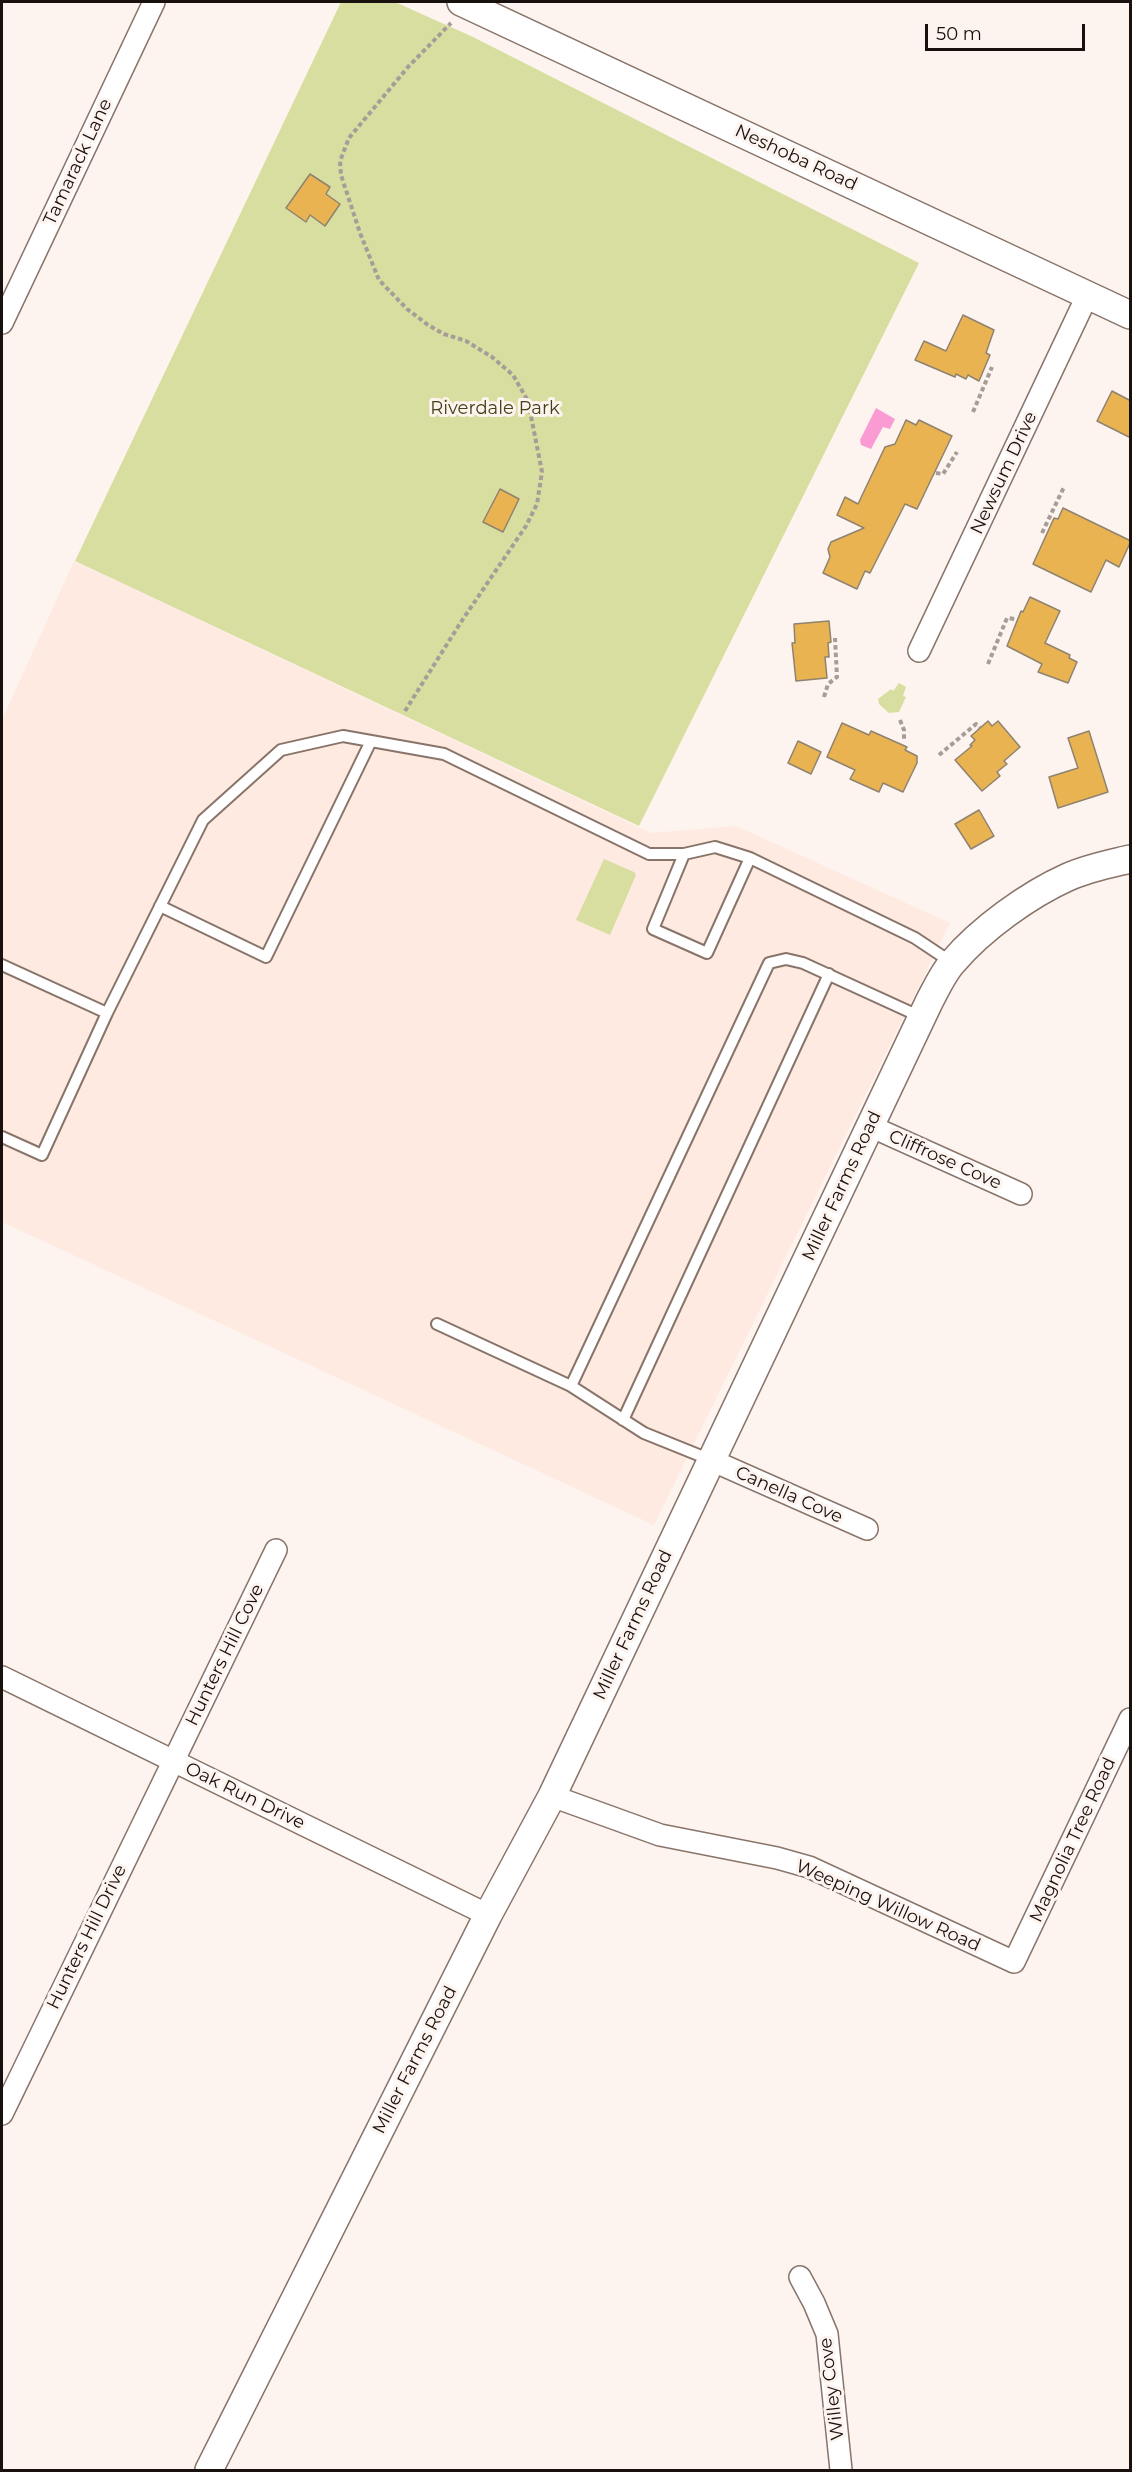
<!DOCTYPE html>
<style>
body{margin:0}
#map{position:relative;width:1132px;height:2472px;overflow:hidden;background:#fef4ef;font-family:Montserrat,sans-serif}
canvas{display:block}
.frame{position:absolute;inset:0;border:3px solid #19110d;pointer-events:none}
.scale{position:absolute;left:925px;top:24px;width:160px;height:27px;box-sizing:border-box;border:3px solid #19110d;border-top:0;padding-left:8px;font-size:18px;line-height:21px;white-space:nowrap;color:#19110d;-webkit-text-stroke:4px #fef4ef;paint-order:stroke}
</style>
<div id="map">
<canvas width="1132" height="2472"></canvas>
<div class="frame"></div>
<div class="scale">50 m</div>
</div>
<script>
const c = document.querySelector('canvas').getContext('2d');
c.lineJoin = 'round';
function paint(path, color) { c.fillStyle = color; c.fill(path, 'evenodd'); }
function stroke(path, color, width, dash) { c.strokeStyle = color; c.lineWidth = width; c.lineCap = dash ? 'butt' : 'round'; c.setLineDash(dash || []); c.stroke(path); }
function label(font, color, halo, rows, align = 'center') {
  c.font = font + ' Montserrat,sans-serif'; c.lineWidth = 6; c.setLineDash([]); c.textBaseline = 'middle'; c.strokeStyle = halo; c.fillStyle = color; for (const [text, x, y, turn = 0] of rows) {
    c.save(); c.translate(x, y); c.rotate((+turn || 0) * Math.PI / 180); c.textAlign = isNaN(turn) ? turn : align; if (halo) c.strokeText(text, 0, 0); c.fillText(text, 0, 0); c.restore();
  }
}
const built = new Path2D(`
 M74,561L651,833L736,826L950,923L654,1525L2,1222V720Z`);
const green = new Path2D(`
 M341,2H395L473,37L919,263L639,826L75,561Z
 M899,683L906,687L903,696L906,697L899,712L889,713L879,704L878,699L891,689L893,691Z
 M604,859L634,872L636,875L610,935L576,920Z`);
const water = new Path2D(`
 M876,408L895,419L890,429L883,427L871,449L861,445L860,440Z`);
const building = new Path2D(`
 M310,174L330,187L326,194L340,204L325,226L310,215L306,222L286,208Z
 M963,315L994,330L986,353L990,355L979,381L968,375L966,379L956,374L955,377L915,360L924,341L946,351Z
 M1112,391L1131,401V438L1097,421Z
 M906,420L916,425L919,420L952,436L917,509L905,504L870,573L865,571L857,589L823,573L830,557L828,549L831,542L864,528L837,515L845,497L858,504L885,447L895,444Z
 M500,489L519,499L503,532L483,522Z
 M1063,508L1131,541L1119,567L1106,560L1091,592L1033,564L1054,518L1058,519Z
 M1030,597L1060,611L1045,643L1070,655L1069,658L1077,662L1068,683L1038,672L1042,664L1007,646L1021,611L1023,612Z
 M829,621L831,642L828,643L829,657H825L827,678L796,681L792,643H795L794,624Z
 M988,721L992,726L998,721L1020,747L1004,761L1007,764L997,772L1000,776L982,791L955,760L972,746L970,745L975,740L971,736Z
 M842,723L869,735L871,731L907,747L905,750L917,756V763L903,792L883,783L879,792L850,779L855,770L827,757Z
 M1089,731L1108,792L1058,808L1049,777L1078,768L1068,738Z
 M798,741L821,752L811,774L788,763Z
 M979,810L994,836L971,849L955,824Z`);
const path = new Path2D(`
 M973,412L992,367
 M936,473L943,474L957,452
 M1042,533L1064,487
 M988,664L1007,618L1015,619
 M824,697L828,684L837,677L835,638
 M405,711L461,622L526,526L537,504L542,472L528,401L513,375L492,357L466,341L444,334L428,325L407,309L379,280L360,233L341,175L340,161L349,138L408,67L451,23
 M900,720L904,730V740
 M939,755L976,724L980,728`);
const service = new Path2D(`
 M684,854L653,929L707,953L750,858
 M160,906L266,957L371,741
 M2,965L107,1013
 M2,1137L42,1155L107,1013L203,820L281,750L343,736L444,754L649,854H684L715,847L750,858L915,938L951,962
 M437,1324L571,1386
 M623,1420L829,974
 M711,1460L644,1433L571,1386L769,963L786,959L803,963L921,1017`);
const minor = new Path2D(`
 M2,323L154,2
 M919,651L1088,294
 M870,1126L1021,1194
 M711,1460L867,1529
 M2,1677L488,1915
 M552,1796L660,1835L777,1858L809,1867L1014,1962L1130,1719
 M2,2114L276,1550
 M800,2277L814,2303L827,2334L841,2470`);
const tertiary = new Path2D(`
 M461,2L1130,315
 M209,2470L488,1915L552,1796L929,1002C936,989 943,973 953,962C981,929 1028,895 1068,877C1088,868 1109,864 1130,859`);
const streetNames = [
 ["Neshoba Road",796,158,25],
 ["Tamarack Lane",78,162,-65],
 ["Newsum Drive",1004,473,-65],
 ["Cliffrose Cove",945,1160,24],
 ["Miller Farms Road",842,1186,-65],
 ["Canella Cove",789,1495,24],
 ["Miller Farms Road",633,1625,-65],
 ["Hunters Hill Cove",225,1655,-64],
 ["Oak Run Drive",245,1796,26],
 ["Magnolia Tree Road",1073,1840,-65],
 ["Weeping Willow Road",888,1906,24],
 ["Hunters Hill Drive",87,1937,-64],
 ["Miller Farms Road",415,2060,-63],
 ["Willey Cove",832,2389,-97]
];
const parkNames = [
 ["Riverdale Park",495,409]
];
paint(built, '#feeae1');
paint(green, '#d8dda0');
paint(water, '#fa9cd3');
paint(building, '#e9b352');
stroke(building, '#8f8370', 1.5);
stroke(service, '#897469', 14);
stroke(minor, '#897469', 24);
stroke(tertiary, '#897469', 30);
stroke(path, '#a69d98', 4, [4.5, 3]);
stroke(service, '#fff', 10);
stroke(minor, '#fff', 21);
stroke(tertiary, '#fff', 27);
label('18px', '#19110d', '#fef4ef', streetNames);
label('18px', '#404217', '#fef4ef', parkNames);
</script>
